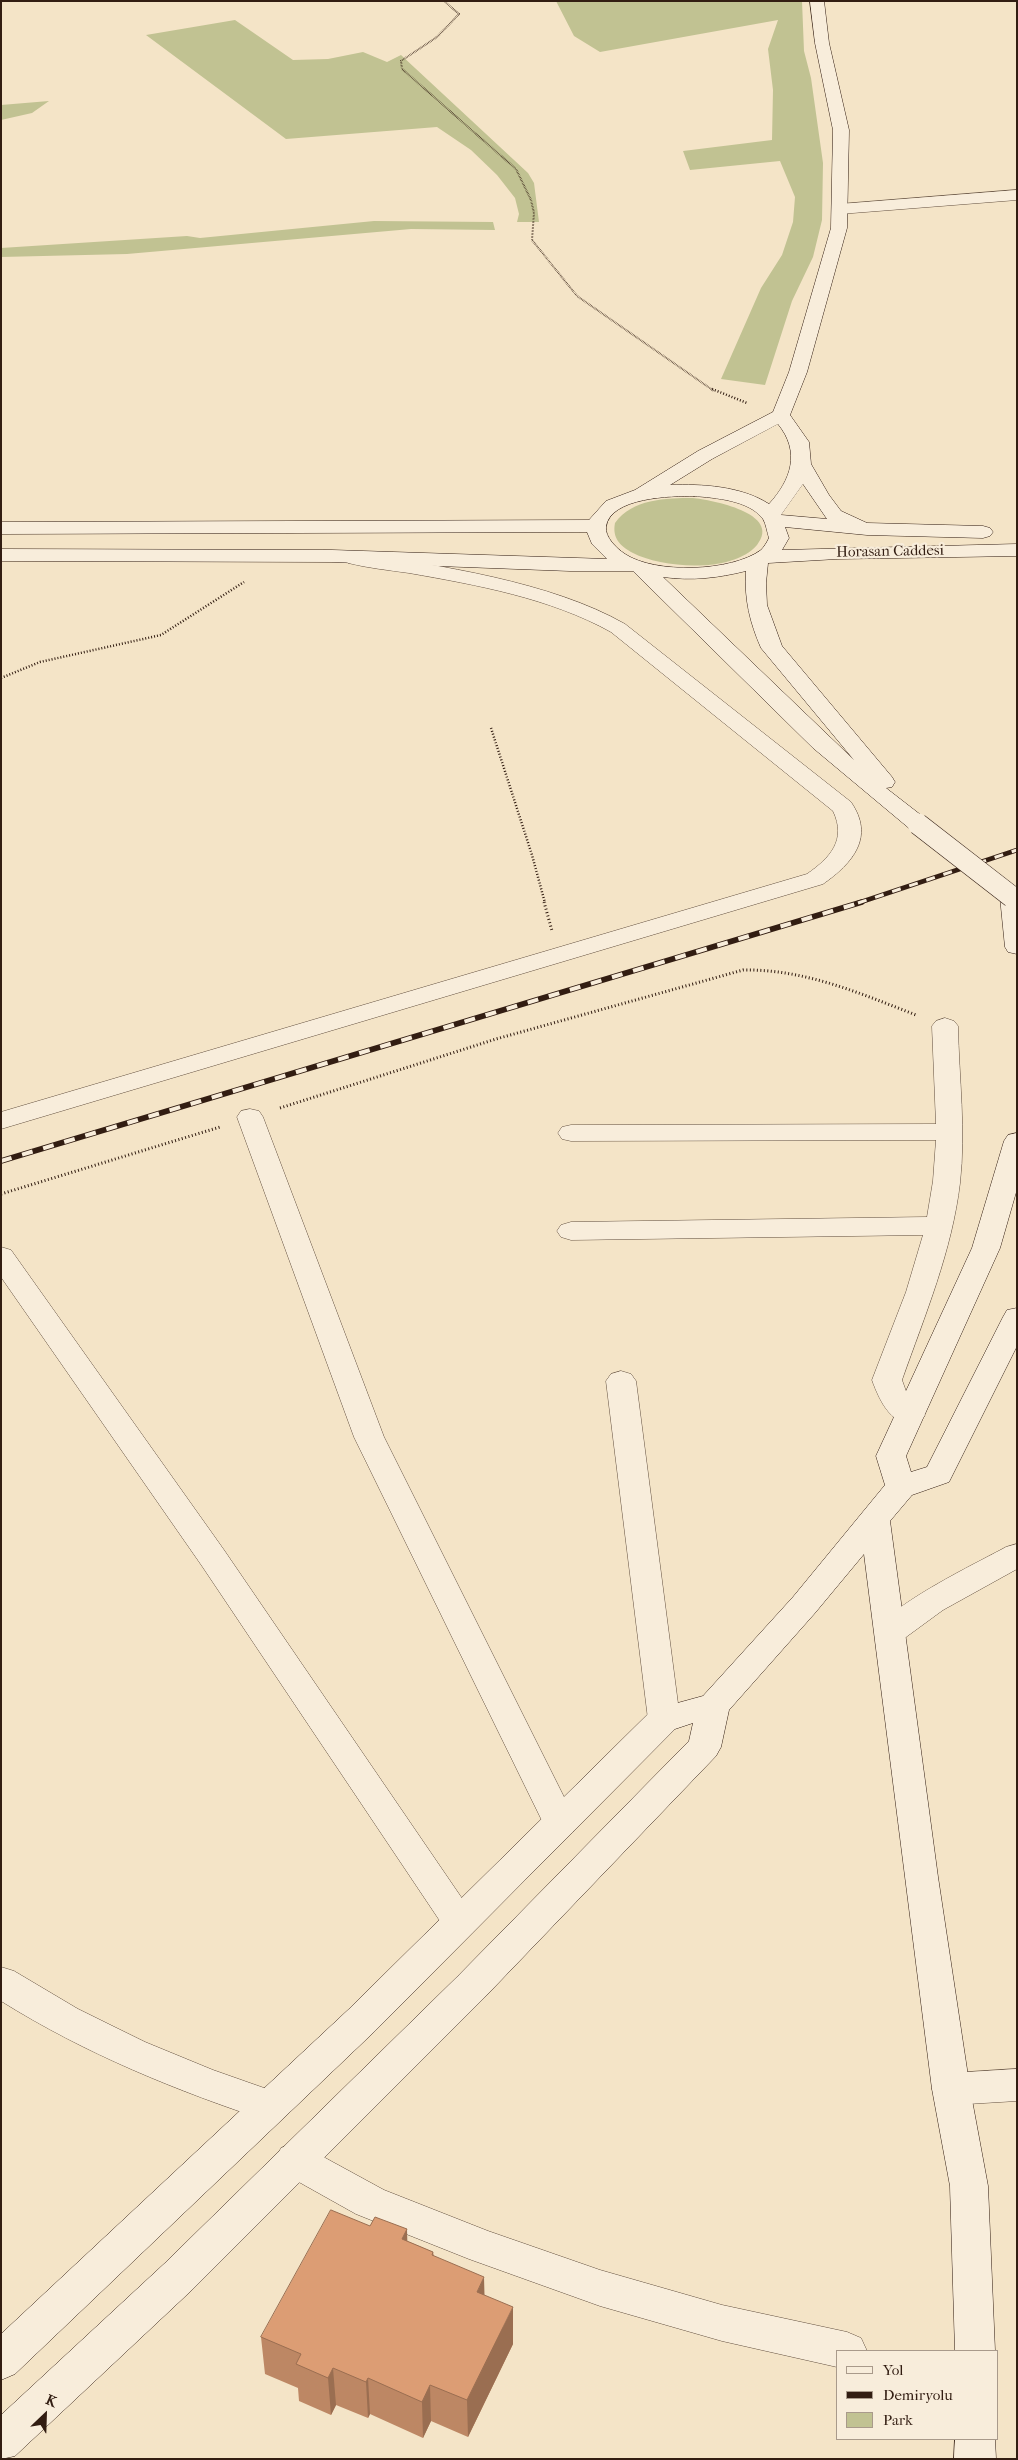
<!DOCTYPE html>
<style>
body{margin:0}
#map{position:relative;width:1018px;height:2460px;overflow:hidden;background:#f4e4c7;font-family:"IM FELL French Canon",serif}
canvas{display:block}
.frame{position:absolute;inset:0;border:2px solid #321d12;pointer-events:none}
.legend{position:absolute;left:836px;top:2350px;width:162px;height:90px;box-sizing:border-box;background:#f8eddb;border:1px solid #a99a8b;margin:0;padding:6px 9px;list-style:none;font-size:15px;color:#321d12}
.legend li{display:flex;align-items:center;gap:10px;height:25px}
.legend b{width:25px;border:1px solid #a99a8b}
.north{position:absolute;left:20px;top:2390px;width:50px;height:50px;-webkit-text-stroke:4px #f8eddb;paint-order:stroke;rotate:24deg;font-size:14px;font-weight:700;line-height:20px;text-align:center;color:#321d12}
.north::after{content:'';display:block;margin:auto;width:18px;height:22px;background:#321d12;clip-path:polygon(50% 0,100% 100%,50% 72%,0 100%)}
</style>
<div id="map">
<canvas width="1018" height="2460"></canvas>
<div class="frame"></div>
<ul class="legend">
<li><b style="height:6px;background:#f8eddb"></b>Yol</li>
<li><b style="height:6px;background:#321d12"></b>Demiryolu</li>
<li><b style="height:14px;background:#c1c292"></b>Park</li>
</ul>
<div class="north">K</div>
</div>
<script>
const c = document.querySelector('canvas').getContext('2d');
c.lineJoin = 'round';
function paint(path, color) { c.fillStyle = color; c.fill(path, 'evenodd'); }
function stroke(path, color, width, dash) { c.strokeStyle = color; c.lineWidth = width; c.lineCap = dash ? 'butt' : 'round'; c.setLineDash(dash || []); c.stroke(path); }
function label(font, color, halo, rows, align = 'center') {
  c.font = font + ' "IM FELL French Canon",serif'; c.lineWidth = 4.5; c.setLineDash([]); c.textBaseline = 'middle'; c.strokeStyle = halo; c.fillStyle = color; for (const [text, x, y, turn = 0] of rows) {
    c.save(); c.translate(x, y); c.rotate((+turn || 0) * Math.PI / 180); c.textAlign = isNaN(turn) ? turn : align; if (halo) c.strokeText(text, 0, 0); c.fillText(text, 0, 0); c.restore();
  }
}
const green = new Path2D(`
 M556,1H802L804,51L811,78L823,163L822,220L813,257L792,301L765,385L721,379L761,288L782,255L793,222L795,197L780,161L690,170L683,151L772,140L773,90L768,49L778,20L600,52L574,36Z
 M235,20L293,60L328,59L363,52L387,62L401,55L528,173L534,183L539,222H517L519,214L515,198L497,175L471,150L437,127L286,139L146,35Z
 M49,101L32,113L1,120V105Z
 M374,221L493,222L495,230L411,229L127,254L1,257V248L187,236L200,238Z
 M693,498C711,500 783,513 757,545C732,574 662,568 633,553C620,546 612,538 615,523C632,499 666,498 693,498Z`);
const pathFar2 = new Path2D(`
 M444,1L459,14L437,37L401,61L402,69L516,169L531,200L534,213L532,240L577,296L714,391`);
const pathFar1 = new Path2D(`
 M712,389L747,403
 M1,678L40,662L161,635L244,582
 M491,728L532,855L545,903`);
const path = new Path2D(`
 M544,902L552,931
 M280,1108L496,1039L743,970C805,969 859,993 916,1015
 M1,1194L220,1127`);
const street = new Path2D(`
 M1017,190V200L840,214L832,209L840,204Z
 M355,553C438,565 552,582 625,624L851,802C875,837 853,863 823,884L1,1129V1112L807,874C830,858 847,840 833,811L611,632C550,598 477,585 409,573C388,570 368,568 348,563L345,559L348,555Z
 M945,1018L954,1021L958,1026C959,1078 966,1131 960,1183C952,1251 925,1315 902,1380L907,1394L925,1415L920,1422C893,1430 880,1402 872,1380L906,1292L923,1235L571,1240L561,1237L557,1231L561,1225L571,1222L927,1217L933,1181L936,1140L571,1141L562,1139L558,1133L562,1127L571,1125L936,1124L932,1026L936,1021Z
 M250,1109L259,1111L263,1117L384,1437L577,1823L572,1833L560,1837L548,1833L354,1437L237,1117L241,1111Z
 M1,1247L11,1250L224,1550L472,1913L478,1923L472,1933L460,1937L448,1933L202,1566L1,1277Z
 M621,1371L631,1374L636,1381L680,1719L676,1728L664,1732L652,1728L648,1719L606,1381L611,1374Z
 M1017,1544V1569L943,1610L902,1640L891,1644L880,1640L875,1632C891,1604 975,1564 1006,1547Z
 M1,1967L14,1971L78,2009L145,2042L213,2070L284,2095L290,2106L284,2117L271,2122C177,2091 86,2054 1,2001Z
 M1017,2069V2101L951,2105L938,2100L932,2089L938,2078L951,2073Z
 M294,2143L307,2148L384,2190L488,2231L600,2270L722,2305L847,2332L861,2338L867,2351H837V2367L722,2341L600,2306L469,2259L356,2214L281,2172L275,2160L281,2148Z`);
const secondary = new Path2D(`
 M810,1H824L829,43L849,130L847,228L807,372L790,415L809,442L811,464L829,495L841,511L867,523L983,526L990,528L993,532L990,536L983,538L867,535L785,527L789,538L782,550L1017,544V556L837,559L768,563L766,583L767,605L782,646L892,777L895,782L892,787L886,788L926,819L929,824L926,829L918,831L910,829L813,748L633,571H570L332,562L1,561V549L332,550L607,559L592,544L587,532L1,534V522L589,520L606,501L635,490L698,451L773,412L789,372L831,228L833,130L815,43ZM778,424C801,452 791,480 769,504C741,486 702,484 670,485L712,459ZM803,484L827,519L781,515ZM694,496C715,498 749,500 763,519C766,524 767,532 769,538C767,542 764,547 761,550C731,572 655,574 625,554C616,548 605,537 606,527C610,497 672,496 694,496ZM746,571C744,599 750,623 761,648L854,760L663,577C692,581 718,578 746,571Z
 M1012,890L1017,891V954L1008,952L1005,947L1000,897L1004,892Z
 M1017,1133V1189L1000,1248L906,1456L911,1472L927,1467L1003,1317L1007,1310L1017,1308V1346L949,1482L912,1495L890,1521L938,1877L970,2089L988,2186L995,2351H955L950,2186L932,2089L864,1554L815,1613L729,1710L721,1747L716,1756L484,1998L193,2289L15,2456L1,2459V2415L165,2263L458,1976L689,1741L693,1723L675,1729L375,2031L15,2374L1,2380V2334L349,2009L652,1710L703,1696L793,1597L885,1485L876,1456L972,1248L1004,1141L1008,1135Z
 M955,2439H995L996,2459H954Z`);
const railFar1 = new Path2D(`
 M858,903L1017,850`);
const rail = new Path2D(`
 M1,1161L862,902`);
const secondaryBridge = new Path2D(`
 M918,824L1012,897`);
const wall = new Path2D(`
 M370,2226L407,2229V2241L433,2252L434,2256L484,2296L513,2344L468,2437L431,2421L423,2438L370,2414L368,2418L336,2405L331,2415L299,2401L298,2388L265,2374L261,2337Z`);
const shadedWall = new Path2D(`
 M407,2229L408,2267L402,2239Z
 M484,2277L485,2314L477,2292Z
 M513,2307V2344L468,2437L467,2400Z
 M333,2368L336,2405L331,2415L328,2378Z
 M368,2378L370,2414L368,2418L366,2382Z
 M430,2385L431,2421L423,2438L422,2402Z`);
const building = new Path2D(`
 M331,2210L370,2226L375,2217L407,2229L402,2239L433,2252L432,2255L484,2277L477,2292L513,2307L467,2400L430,2385L422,2402L368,2378L366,2382L333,2368L328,2378L296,2364L301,2354L261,2337Z`);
const farStreetnames = [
 ["Horasan Caddesi",890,552,-1]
];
paint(green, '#c1c292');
stroke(street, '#624f3f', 1);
stroke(secondary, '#321d12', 1);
stroke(pathFar2, '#321d12', 2, [0.5, 1]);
stroke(pathFar1, '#321d12', 2.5, [1, 2]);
stroke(path, '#321d12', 3, [1, 2.5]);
paint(street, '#f8eddb');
paint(secondary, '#f8eddb');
stroke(railFar1, '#321d12', 4.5);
stroke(rail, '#321d12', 5.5);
stroke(railFar1, '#f8eddb', 3, [9]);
stroke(rail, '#f8eddb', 4, [11]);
stroke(secondaryBridge, '#321d12', 22, []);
stroke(secondaryBridge, '#f8eddb', 21);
paint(wall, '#bd8764');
paint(shadedWall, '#9a6e51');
paint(building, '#dc9d74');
stroke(building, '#9a6e51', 1);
label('15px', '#321d12', '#f8eddb', farStreetnames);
</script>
